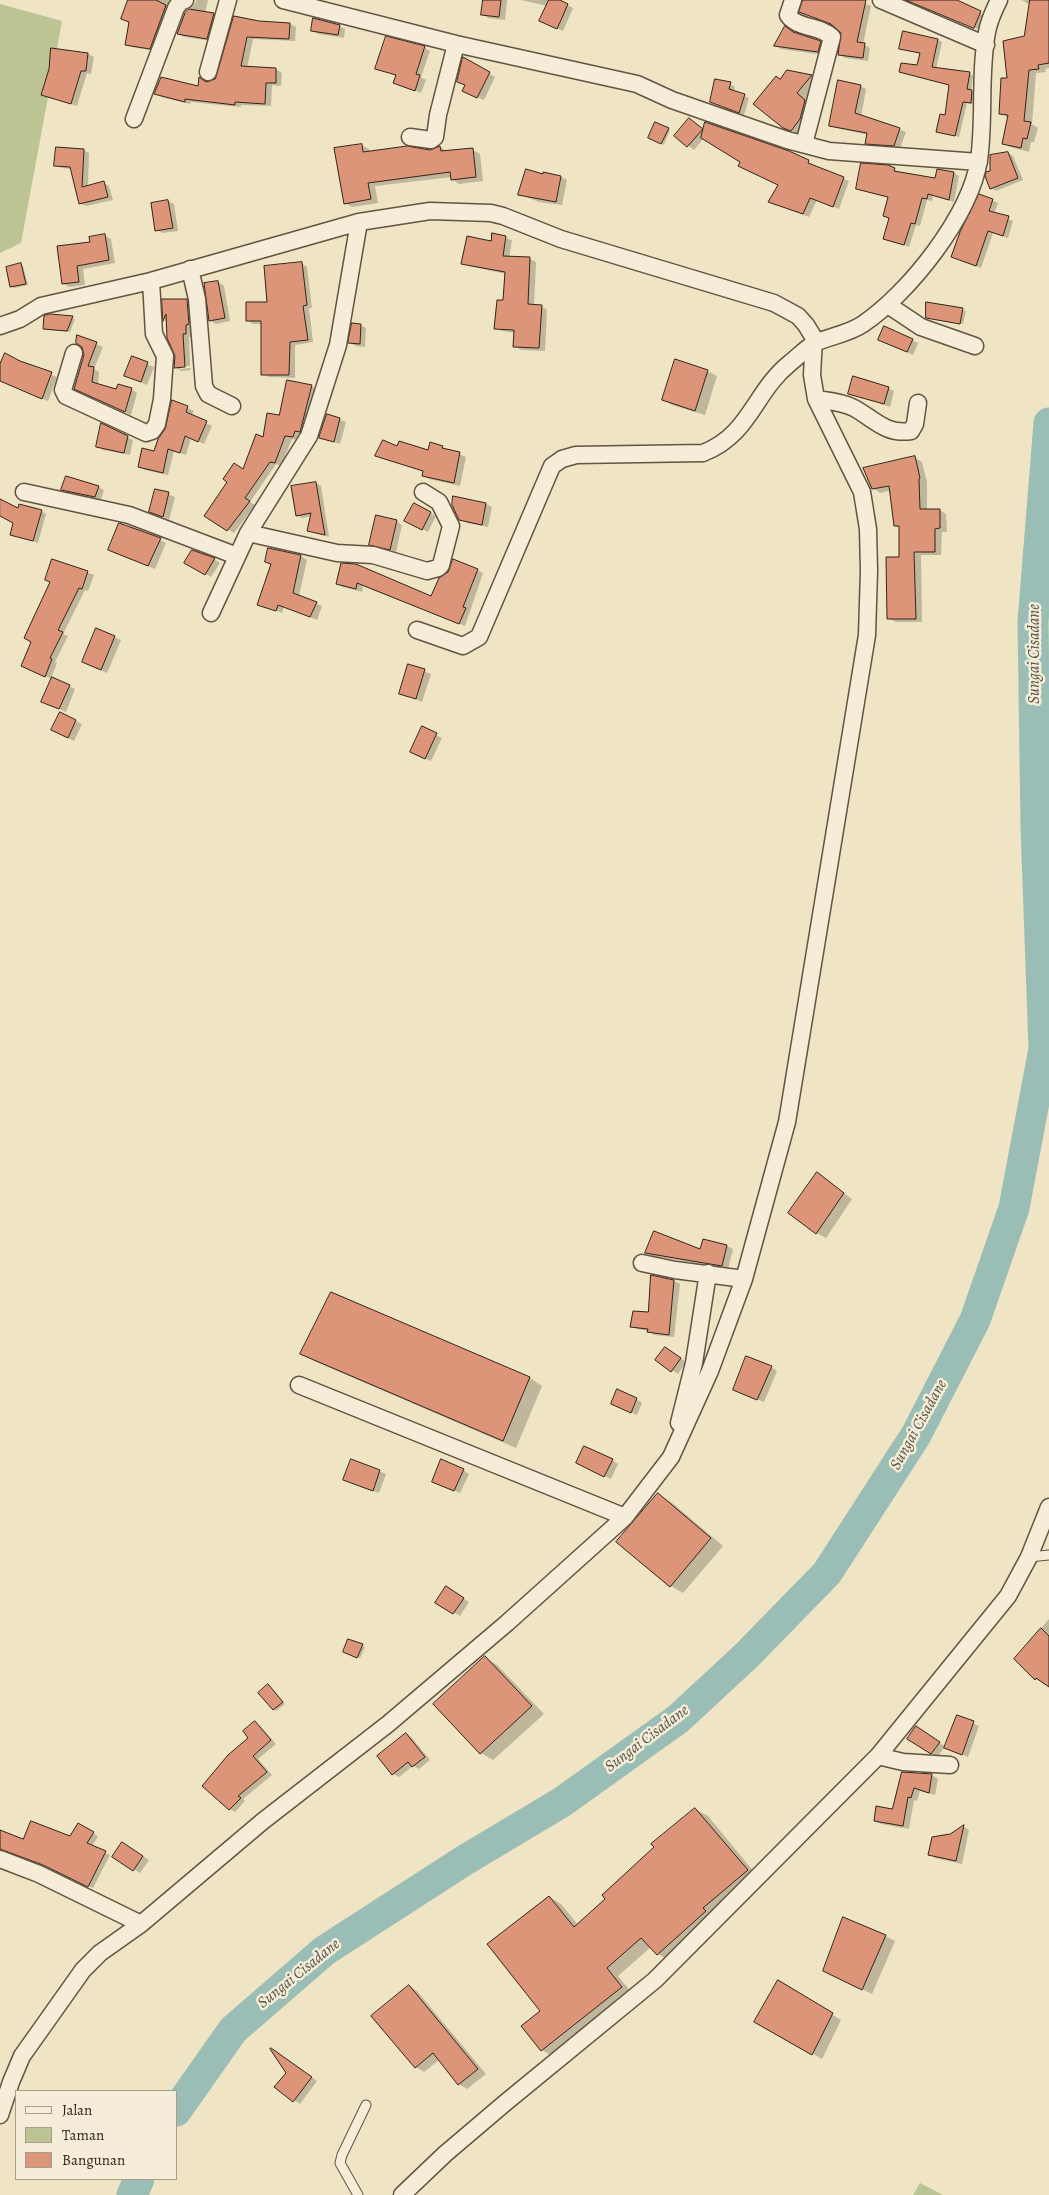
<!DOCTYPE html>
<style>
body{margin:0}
#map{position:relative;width:1049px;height:2195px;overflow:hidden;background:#efe4c3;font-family:Alegreya,serif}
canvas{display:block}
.legend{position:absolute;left:15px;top:2090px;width:162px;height:90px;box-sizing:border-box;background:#f5edd8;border:1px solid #a89c8b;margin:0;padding:6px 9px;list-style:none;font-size:15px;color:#342317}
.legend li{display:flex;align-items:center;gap:10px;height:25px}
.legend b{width:25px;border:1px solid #a89c8b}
</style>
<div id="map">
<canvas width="1049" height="2195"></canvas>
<ul class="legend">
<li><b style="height:6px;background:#f5edd8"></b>Jalan</li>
<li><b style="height:14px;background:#bbc492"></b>Taman</li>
<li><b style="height:14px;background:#dd9579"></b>Bangunan</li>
</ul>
</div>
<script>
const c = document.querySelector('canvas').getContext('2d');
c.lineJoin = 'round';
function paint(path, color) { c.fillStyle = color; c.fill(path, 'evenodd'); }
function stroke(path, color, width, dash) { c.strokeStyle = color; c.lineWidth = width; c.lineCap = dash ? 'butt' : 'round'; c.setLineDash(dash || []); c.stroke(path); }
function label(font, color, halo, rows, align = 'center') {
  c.font = font + ' Alegreya,serif'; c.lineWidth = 5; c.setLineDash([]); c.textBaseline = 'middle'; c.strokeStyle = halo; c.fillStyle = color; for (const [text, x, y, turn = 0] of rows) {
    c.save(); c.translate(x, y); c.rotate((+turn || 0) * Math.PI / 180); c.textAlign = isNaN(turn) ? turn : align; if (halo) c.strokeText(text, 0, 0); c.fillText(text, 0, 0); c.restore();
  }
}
const green = new Path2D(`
 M0,4L62,21L21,243L0,253Z
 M920,2183L943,2195H913Z`);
const shadow = new Path2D(`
 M129,0H178L156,51L132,47L126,44L130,22Z
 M196,0H208L205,13L219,17L212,41L184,37L178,34L186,13L196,2Z
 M484,0H507L505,20L488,18L482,14Z
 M521,0H557L573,8L563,31L547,24V6Z
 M804,0H853L871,6L863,44L870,48L868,61L845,58L839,54L843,39L840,29L801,12Z
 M908,0H958L957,2L986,16L980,30Z
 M1022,0H1049V68L1045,69L1046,72L1036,73L1032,124L1038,128L1034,142H1031L1029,152L1010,147L1003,143L1008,118L1000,113L1008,79L1025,37L1030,5Z
 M235,17L259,23L290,24L296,27L295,41L253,39L247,68L276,69L282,73L281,86L272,85L271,106L241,105V107L191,102L190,104L161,97L156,94L199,87L206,83H210L219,76Z
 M339,26L345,29L344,38L318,34L312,31Z
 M795,34L826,46L824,55L781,49L776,46Z
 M387,38L425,48L430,51L421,77L426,80L421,93L401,85L397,76L377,68Z
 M938,40L942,42L936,69L969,73L973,76L971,91L976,94L975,105L967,103L959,137L937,131L946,117L951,85L901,72L918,67L921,54L901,48Z
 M88,54L94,57L91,74L87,73L77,106L43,94Z
 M464,59L495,77L484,100L470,94Z
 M787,72L811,76L822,82L803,136L784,127L780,80Z
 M730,84L735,87L734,92L749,98L744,115L711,102Z
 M860,86L866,89L861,117L906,132L900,148L872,146L866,143L868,135L836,128L830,125Z
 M656,123L670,130L664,145L649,137Z
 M695,123L704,130L789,152L814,165V166L849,181L839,209L817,200L809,217L770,202L779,185L703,139L694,150L676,136Z
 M361,145L369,149L370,153L430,151L440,147L447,151L473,150L480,154L483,181L459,184L452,179V177L375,186L378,203L352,207L345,203Z
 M83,150L89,153L88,186L103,183L109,186L113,200L86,206L80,203L71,169L62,168L56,165Z
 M1008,153L1013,156L1023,180L996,191L991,188L992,172Z
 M894,169L899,173L936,180L954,173L959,176L954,202L933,196L932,201L927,200L920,226L916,225L909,247L885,239L890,219L884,216L889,198L857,189Z
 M544,174L561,177L567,180L562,205L539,202L519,194Z
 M980,195L998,203L994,214L1013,221L1008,238L993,233L981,268L952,257Z
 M168,201L174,204L178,231L163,233L157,230Z
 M104,235L111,239L115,263L83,269L85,285L69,287L63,283L92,243Z
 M493,235L512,240L509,258L530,259L536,262L534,306H541L547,310L545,351L521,350L515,346V333L502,331L496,328L505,302L506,274L469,266L463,263L492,242Z
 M301,263L307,267L312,308H309L313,342L295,345V378L268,377L263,374L262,324H253L247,320L269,303Z
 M21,265L23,266L28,285L14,288L11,286Z
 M218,282L224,286L230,321L216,324L210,320Z
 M163,300L186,301L193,304L192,337H189L190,366H180V369L190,368L191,370L181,371L175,367L176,356L168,322L165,321Z
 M927,304L966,311L963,324L926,317Z
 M51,315L75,319L70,332L44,329Z
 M360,325L366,328L365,347L356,346L350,343Z
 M78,336L103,347L94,369L99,372L98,385L117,391L131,389L137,393L131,415L81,392L85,355Z
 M912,340L918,343L913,355L885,343Z
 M133,358L154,367L147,385L126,376Z
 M0,361L19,362L57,377L48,401L0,381Z
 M707,371L717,376L705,415L672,405L663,399Z
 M311,386L317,390L306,434H300L299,440L292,439L281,466L276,464L250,502L255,505L234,533L206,516L244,471L263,438L280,417Z
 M888,388L894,391L890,407L849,393Z
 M173,401L194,411L191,416L212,426L204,444L191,438L186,455L174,451L168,475L145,470L139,467L155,452L166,430Z
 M327,415L346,422L340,444L320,437Z
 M127,437L133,440L130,455L103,450L97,446Z
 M442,447L466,457L460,486L429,479L423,475L424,472L377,455L398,448L429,451Z
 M915,458L922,462L927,482V510H939L946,514L947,532H942L941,555H921L922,622H896L888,618L900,558V528L895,526L891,490L880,493L873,488Z
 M316,483L321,486L329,537L308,531L312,516L302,518L297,515Z
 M98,487L104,490L101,500L69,493L63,489Z
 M156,490L175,497L169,520L151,511Z
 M454,497L486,504L492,507L488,527L467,523L460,519Z
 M0,500L18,509L41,511L46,514L38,543L11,534L15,523L0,515Z
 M414,505L436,516L428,532L412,524Z
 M396,521L402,525L396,552L371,544Z
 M160,540L166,543L155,569L109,550Z
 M269,549L301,556L307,560L299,596L322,606L317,620L284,607L282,613L259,604L272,565L266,562Z
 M214,559L220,563L211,577L186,562Z
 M53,560L94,575L88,591L85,590L63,634L68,636L55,662L57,663L51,678L75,689L66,712L49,704L52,679L28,669L33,642L52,582Z
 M342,565L431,598L477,570L483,573L465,626L363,586L362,592L343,587L337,584Z
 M97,630L121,640L107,673L83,662Z
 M409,665L431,674L422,702L400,693Z
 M60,714L82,724L74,741L58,733Z
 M422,728L442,738L431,761L417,755Z
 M817,1174L852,1199L826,1238L817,1233Z
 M704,1241L727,1246L733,1249L728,1269L653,1256L647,1253L701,1250Z
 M652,1277L674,1281L680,1284L674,1337L654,1335L649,1331L637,1329L632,1326L649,1314Z
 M331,1293L530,1378L542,1386L516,1448L314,1361L302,1354Z
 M671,1352L686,1362L678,1374L657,1360Z
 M771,1367L777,1371L764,1402L741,1393Z
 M636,1399L642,1403L637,1415L618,1407Z
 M351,1460L386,1474L379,1493L351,1483Z
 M612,1460L618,1464L611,1479L583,1466Z
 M463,1470L469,1474L460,1493L439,1484Z
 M659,1495L671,1502L723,1546L683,1593L671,1586Z
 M446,1588L469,1602L460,1616L437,1602Z
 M1049,1619V1686L1036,1679L1015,1659Z
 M362,1646L365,1647L360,1658L347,1653Z
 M485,1658L497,1665L544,1714L493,1760L481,1753Z
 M269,1686L285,1704L276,1711L274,1709Z
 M957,1716L979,1726L968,1757L952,1751L945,1747L938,1756L929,1753L922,1731L946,1747Z
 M255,1723L260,1726L276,1744L258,1759L272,1775L243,1799L245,1801L235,1812L230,1809Z
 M407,1734L412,1738L430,1760L419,1769L413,1766L399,1777L393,1774Z
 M903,1773L932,1775L938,1779L935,1795L920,1791L917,1801L914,1800L909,1829L881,1824L875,1821L893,1810Z
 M695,1809L708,1816L759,1878L670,1961L658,1954L651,1947L618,1976L633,1994L554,2057L542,2050V2011L549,1897L561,1904L578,1925L607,1899Z
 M78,1825L98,1836L92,1847L110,1855L93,1888L49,1867L10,1852L0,1851V1835L24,1841L71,1838Z
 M964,1827L969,1830L962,1864L935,1858L929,1854Z
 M129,1847L149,1860L140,1873L114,1857Z
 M885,1936L895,1941L872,1994L824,1971Z
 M778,1982L841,2020L822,2059L756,2021Z
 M409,1986L417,1991L486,2074L467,2089L459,2084L439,2060L424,2072L416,2067Z
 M272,2049L317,2081L300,2104L276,2087L288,2073Z`);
const river = new Path2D(`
 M176,2111L233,2030L324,1951L465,1860L562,1802L678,1719L746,1656L827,1573L916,1435L975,1320L1014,1208L1044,1049L1036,826L1033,622L1049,423
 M132,2195L139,2179`);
const building = new Path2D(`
 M128,0H156L166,5L150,49L125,45L129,22L121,19Z
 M483,0H501L499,17L481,15Z
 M549,0H560L568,4L557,29L539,21Z
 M803,0H866L857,42L865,43L863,58L838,55L841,33L831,24L799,12Z
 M906,0H957L981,11L974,28Z
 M1030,0H1049V63L1038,65L1039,69L1029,70L1024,121L1031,122L1027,139L1023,138L1021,148L1002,144L1008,115L999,114L1001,78H1007L1003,41L1024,36Z
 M189,9L214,13L207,39L177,34L185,13Z
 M234,16L259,21L290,23L289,39L247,37L241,66L276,68V83H266L265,104L235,102V105L185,99V102L154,94L161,77L198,86L199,77L206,82L215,79Z
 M313,18L340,25L338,35L311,31Z
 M785,26L793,32L821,41L818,52L774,46Z
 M903,31L938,39L932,67L970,72L967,89L972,90L971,103L963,102L955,136L936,132L940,114L945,115L949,85L899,72L901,63L917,65L920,53L899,49Z
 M386,36L425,46L416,74L420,75L415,91L393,83L396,75L375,69Z
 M51,48L88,53L86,71H81L71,104L41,95L49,69Z
 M463,57L490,72L477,98L462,91L465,85L457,82Z
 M787,70L812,75L797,93L805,100L800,119L791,131L783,128L753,104L776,76L780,79Z
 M715,79L731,82L729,89L745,94L739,113L710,102Z
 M838,80L861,85L855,113L900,128L894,146L865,144L867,133L829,126Z
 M689,118L703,129L687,147L674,136Z
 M655,122L669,128L661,144L648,138Z
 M705,122L789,151L809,160L808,163L844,177L833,207L810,198L803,214L768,202L778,185L738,166L740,162L701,138Z
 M362,144L363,152L407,146L430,150L440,146L441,151L473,148L476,177L451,180L450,172L368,183L371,199L344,204L334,148Z
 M56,147L84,149L82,187L104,181L108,197L79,204L70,167L54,166Z
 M1008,152L1018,178L990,189L985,176L986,172L990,171V155Z
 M861,163L888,165L895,168L894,171L935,178L937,169L954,172L949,200L928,194L927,199L922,198L915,224L911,223L904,245L883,239L889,218L883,216L888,197L856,189Z
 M526,169L543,174V172L561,176L556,202L518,195Z
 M979,194L993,199L989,211L1009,216L1003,236L988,231L976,266L951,257L960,232Z
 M168,200L173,228L155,231L151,203Z
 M492,233L506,236L503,256L530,257L528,304L542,305L539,348L513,347L514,330L494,329L497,300H503L505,272L461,264L467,236L491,241Z
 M105,234L109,260L77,266L79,282L62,284L57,246L90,242L89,237Z
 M302,262L307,305L303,306L308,340L290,342L289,375H261V321H246V302H267L264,266Z
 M21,263L26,284L10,287L6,267Z
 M218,281L225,318L209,321L204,283Z
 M162,299H187L189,324L186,325V334H183L185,367L174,368L175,356L167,338L166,314L163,321Z
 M926,302L963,308L960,324L926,318Z
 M50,314L73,316L67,331L43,329L44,316Z
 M352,323L361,324L360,344L348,343Z
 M884,326L913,339L907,352L878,340Z
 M77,335L97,342L88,366L94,367L92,382L116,389L118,384L132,388L125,412L74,389L84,355L82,347L76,343Z
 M5,353L20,361L52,372L42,399L0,381V364Z
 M132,356L148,362L141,382L124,376Z
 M675,359L708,370L695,411L662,400Z
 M853,376L889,387L884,404L848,394Z
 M287,380L312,385L300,432L295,431L293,437L285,436L275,463L270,462L245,498L250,501L227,531L204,516L227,482L223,479L234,463L243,469L256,434L263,437L267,413L279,415Z
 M172,400L188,406L186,412L207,421L198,442L185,436L180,453L168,449L163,473L138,467L142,448L154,451L158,439L165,429Z
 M327,414L340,418L334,442L319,438Z
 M101,423L128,436L124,453L96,447Z
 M383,440L397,446L399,441L428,450L430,442L443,446L442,448L460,452L454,483L422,476L423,471L375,456Z
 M915,456L920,478L919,479L920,509H940V528L935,529V552H914L916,619H887L886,557H899V526H894L889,486L872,489L863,468Z
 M66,476L99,486L95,497L61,490Z
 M316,482L321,512L325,535L307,531L311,513L296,516L291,486Z
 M155,489L169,492L163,517L149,512Z
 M453,496L486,503L482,525L459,520L452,505Z
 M0,499L18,508L19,504L42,510L33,541L10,535L13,523L0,516Z
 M414,503L431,512L422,530L404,521Z
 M376,515L397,520L390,550L369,545Z
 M119,523L161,538L148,566L108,550Z
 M268,548L301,555L293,593L317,602L310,617L278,605L276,611L257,605L271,564L265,562Z
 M192,550L215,558L205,575L184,563Z
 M52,559L88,571L82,589L79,588L58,630L63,632L50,658L52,659L45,677L21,666L31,642L24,638L50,582L45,580Z
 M453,559L478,569L463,607L466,608L459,624L357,583L356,589L336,584L341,563L356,564L431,596L439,578L448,572Z
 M96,628L115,636L101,670L82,662Z
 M408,664L425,669L416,699L399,694Z
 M52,677L70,685L59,709L41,702Z
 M60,712L76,720L68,738L51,730Z
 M422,726L437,733L425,759L410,752Z
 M817,1172L844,1193L816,1234L788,1213Z
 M654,1231L700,1249L703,1239L727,1245L722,1266L645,1253Z
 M651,1275L674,1280L669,1335L647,1332L648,1329L630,1327L633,1311L648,1312Z
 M331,1292L530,1377L503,1441L300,1354Z
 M665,1347L681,1358L671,1372L655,1360Z
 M746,1356L772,1366L757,1400L733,1390Z
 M617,1389L637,1398L631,1413L611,1404Z
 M584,1446L613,1459L604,1477L576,1463Z
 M351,1459L380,1470L373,1491L343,1480Z
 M441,1459L464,1469L454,1491L432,1482Z
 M658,1493L711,1538L670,1587L616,1542Z
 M446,1586L464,1598L453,1614L435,1603Z
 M1041,1628L1049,1636V1687L1036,1678L1035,1680L1014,1659Z
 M348,1639L363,1644L357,1658L343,1652Z
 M485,1656L532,1706L480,1754L433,1704Z
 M268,1684L283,1702L273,1710L258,1693Z
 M957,1715L974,1721L962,1755L944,1748Z
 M255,1721L271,1740L253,1756L267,1772L238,1796L241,1798L229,1810L202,1786L228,1755L248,1738L243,1731Z
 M916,1726L940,1742L931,1754L907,1739Z
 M406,1733L425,1757L412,1767L408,1762L392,1775L377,1756Z
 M902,1772L932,1774L929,1793L914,1788L911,1798L908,1797L903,1826L874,1821L876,1806L892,1809Z
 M695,1808L748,1870L703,1908L706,1911L657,1955L641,1938L607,1968L622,1987L541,2051L521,2026L540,2011L487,1944L549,1896L574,1927L605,1899L602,1895L654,1847L651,1844Z
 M31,1821L70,1836L78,1823L94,1832L87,1843L106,1851L88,1887L43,1865L0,1849V1830L23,1839Z
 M964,1825L956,1861L928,1855L932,1837L950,1834Z
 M122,1842L143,1856L133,1871L112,1857Z
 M843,1917L886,1935L862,1990L823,1971Z
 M778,1980L833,2013L812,2055L754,2022Z
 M409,1985L478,2069L458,2085L433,2053L415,2068L371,2016Z
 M271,2048L312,2077L293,2102L274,2087L286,2073L270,2049Z`);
const service = new Path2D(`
 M1029,1557L1049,1555
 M358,2195L340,2163L342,2155L366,2105`);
const minor = new Path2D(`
 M283,0L456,44L637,84L672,100L787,140L829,151L979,162
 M793,0L788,15C797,29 820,25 832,37L804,144
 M881,0L986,45
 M208,72L228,0
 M134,119L176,8L180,2L185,0
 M410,137L431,140L435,137L438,115L456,44
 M190,269L197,299L204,386L208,394L232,406
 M888,305L921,327L975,346
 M0,326L20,319L41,306L151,281L359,222L430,211L491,213L503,216L561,239L774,303L798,316L806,325L814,338L812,375L816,399L862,492L868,529L869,571L867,635L787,1122L744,1279L710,1371L671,1457L625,1517L507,1623L388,1724L263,1821L141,1924L100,1953L83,1970L22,2056L11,2082L0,2115
 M74,353L63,390L66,396L146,433L152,431L157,424L162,399L165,356L154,334L151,281
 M816,399C829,401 843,402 854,408C874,419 886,435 911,431L915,424L918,403
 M24,492L129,515L237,556
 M248,533L337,553L373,555L427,571L438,568L441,565L451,526L439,502L423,492
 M211,613L248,533L309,436L338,345L359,222
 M417,630L463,646L479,637L552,466L562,459L576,455L703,453C750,435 754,392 790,363C799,356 808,346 817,342C832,336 850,333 863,324C909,293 970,216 979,160C985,118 979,74 987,32C989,21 994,10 999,0
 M642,1263L675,1270L744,1279
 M299,1385L625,1517
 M679,1423L694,1363L708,1273
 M878,1756L903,1762L950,1765
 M0,1859L39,1874L141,1924
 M402,2195L445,2154L505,2103L655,1980L878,1756L1008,1596L1029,1557L1049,1507`);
const waterNames = [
 ["Sungai Cisadane",1035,654,-90],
 ["Sungai Cisadane",919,1425,-61],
 ["Sungai Cisadane",647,1739,-37],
 ["Sungai Cisadane",299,1974,-39]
];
paint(green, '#bbc492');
paint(shadow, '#0003');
stroke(river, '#9abeb5', 31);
paint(building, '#dd9579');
stroke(building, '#342317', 1);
stroke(service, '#635342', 11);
stroke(minor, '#635342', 19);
stroke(service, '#f5edd8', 9);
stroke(minor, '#f5edd8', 16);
label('italic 16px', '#535246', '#f5edd8', waterNames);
</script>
